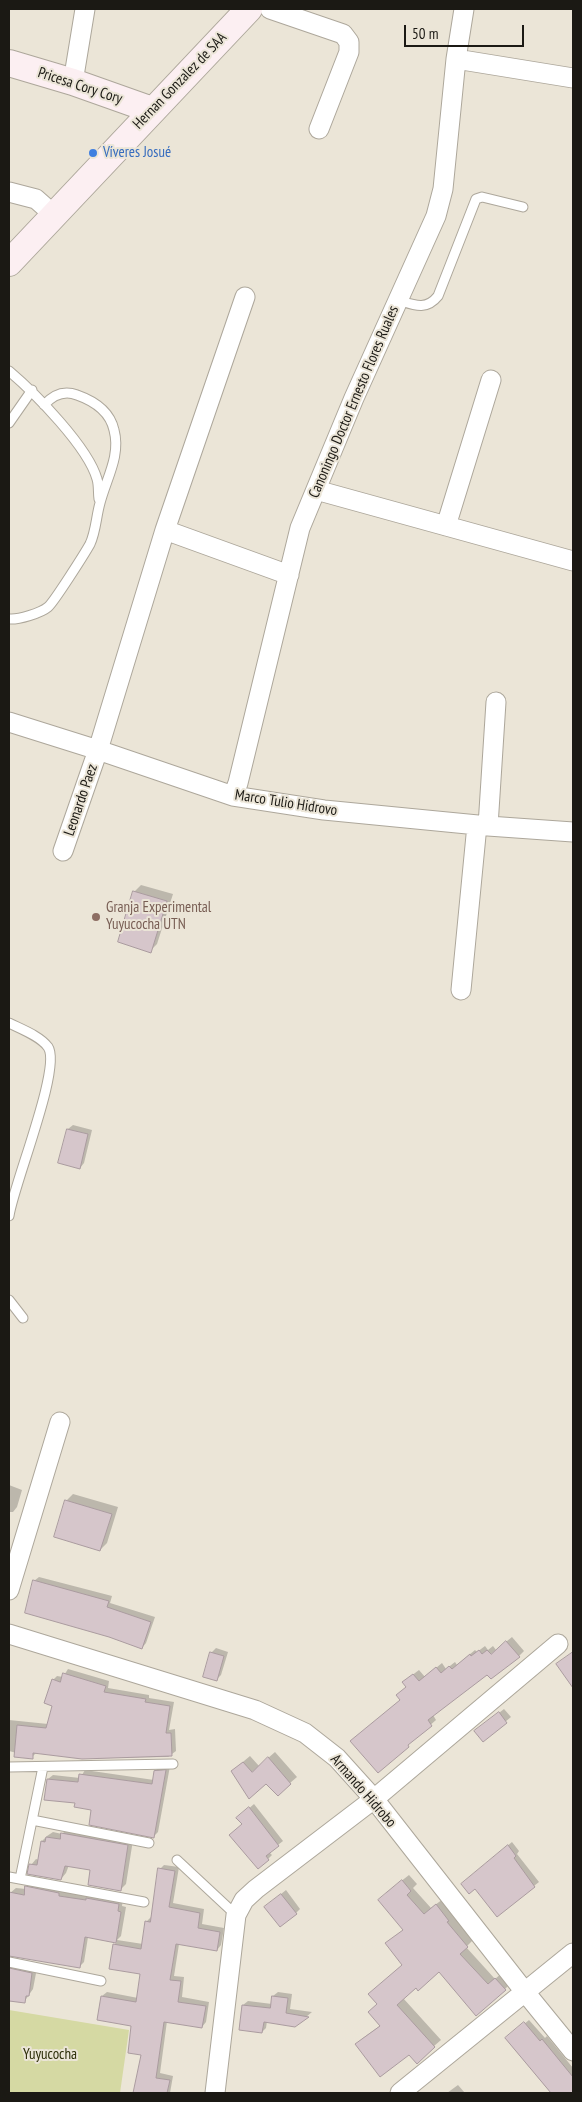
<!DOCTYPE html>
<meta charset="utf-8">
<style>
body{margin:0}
#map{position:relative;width:582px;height:2102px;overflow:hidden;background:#ebe5d7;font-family:"PT Sans Narrow",sans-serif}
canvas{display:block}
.frame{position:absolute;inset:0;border:10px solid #1b1914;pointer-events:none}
.scale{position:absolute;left:404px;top:25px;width:120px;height:22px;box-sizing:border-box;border:2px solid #1b1914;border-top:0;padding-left:6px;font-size:15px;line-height:18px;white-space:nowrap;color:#1b1914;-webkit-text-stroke:4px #ebe5d7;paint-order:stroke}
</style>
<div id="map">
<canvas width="582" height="2102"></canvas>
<div class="frame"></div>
<div class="scale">50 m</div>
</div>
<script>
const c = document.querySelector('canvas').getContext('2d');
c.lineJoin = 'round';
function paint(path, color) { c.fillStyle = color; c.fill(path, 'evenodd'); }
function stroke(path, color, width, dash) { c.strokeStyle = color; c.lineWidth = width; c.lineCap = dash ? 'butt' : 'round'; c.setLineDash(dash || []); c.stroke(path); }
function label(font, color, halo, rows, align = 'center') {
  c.font = font + ' "PT Sans Narrow",sans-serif'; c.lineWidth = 4; c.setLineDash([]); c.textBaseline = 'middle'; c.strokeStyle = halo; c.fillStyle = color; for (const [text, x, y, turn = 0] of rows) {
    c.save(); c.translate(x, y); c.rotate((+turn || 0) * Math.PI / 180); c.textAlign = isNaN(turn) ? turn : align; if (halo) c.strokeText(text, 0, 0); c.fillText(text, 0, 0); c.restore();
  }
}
const green = new Path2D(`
 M9,2010L129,2030L120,2093H9Z`);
const shadow = new Path2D(`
 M141,885L173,894L157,944L150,951L134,892Z
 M73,1125L92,1130L84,1163L80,1168L68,1129Z
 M9,1485L22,1490L17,1507L13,1512H9Z
 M73,1494L118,1507L107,1543L100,1550L67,1500Z
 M39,1577L112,1596L110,1603L155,1617L146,1643L142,1648L34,1581Z
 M512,1637L524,1651L519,1656L487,1673L433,1715L436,1720L378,1771L407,1687L403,1682L419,1670L425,1677L442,1663L446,1669L455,1662L457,1665L475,1650L477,1652L485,1646L488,1650L493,1646L496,1650Z
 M216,1648L228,1652L221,1675L216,1680L211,1653Z
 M68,1669L109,1681L108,1688L149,1695V1698L174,1702L169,1730L175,1729L176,1751L168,1757L82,1758L37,1752L32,1757L9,1751V1720L48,1724L54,1705L53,1680L57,1676L63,1677Z
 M504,1709L511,1717L483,1740L481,1727Z
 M275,1752L297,1777L290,1783L266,1782L232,1771L250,1756L259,1766Z
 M170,1766L158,1832L153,1837L76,1802L48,1779L53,1775L80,1778L85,1770L154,1780L155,1771L160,1767Z
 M254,1804L283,1841L269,1852L272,1855L268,1859L238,1818Z
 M68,1828L133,1840L126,1884L120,1890L92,1869L69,1865L66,1873L61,1879L31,1865L36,1859L39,1860L42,1841L47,1836L53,1832L62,1834Z
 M512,1842L519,1851L517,1854L539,1882L497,1915L475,1887L466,1880Z
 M164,1865L179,1867L173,1903L204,1909L202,1924L224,1928L221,1945L217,1950L179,1944L174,1976L184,1977L182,1997L209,2002L206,2022L202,2027L167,2021L160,2073L173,2076L170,2093H135L143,2054L133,2025L102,1996L107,1992L138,1998L142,1973L114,1945L117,1942L88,1937L84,1962L79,1967L9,1955V1904L10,1893L16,1888L26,1889L31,1882L123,1899L122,1906L126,1907L121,1936L117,1940L143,1944L146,1922L151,1917L160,1869Z
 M409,1875L417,1884L413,1888L431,1908L443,1899L454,1913L452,1915L473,1940L466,1947L495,1979L502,1973L511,1983L505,1989L439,1971L403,1998L441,2040L434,2046L409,2053L363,2038L381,2025L378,2004L403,1964L387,1943L404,1929L386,1893Z
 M286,1890L300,1909L296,1913L270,1903Z
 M9,1958L37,1968L33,1989L24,2002L9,2000Z
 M278,1992L292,1994L290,2009L312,2012L295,2026L267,2021L266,2028L262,2032L243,2005L248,2001L272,2004L273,1996Z
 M529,2020L545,2038L547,2036L573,2068V2093L571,2091L568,2093H551L506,2039Z
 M458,2085L465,2093H447Z`);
const building = new Path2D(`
 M133,891L167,901L151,953L118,942Z
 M67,1129L88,1134L80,1169L58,1163Z
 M65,1500L112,1514L100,1551L54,1537Z
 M33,1580L109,1601L107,1607L151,1622L142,1649L109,1637L25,1613Z
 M506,1641L520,1657L491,1679L487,1675L428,1720L432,1726L408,1745L409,1747L378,1773L350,1741L400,1700L396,1695L406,1687L402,1682L413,1674L419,1681L436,1667L441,1673L449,1666L452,1669L470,1654L471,1656L479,1650L482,1654L487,1650L491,1654Z
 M210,1652L224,1656L217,1681L203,1677Z
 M573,1652V1688L556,1664Z
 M63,1673L106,1686L104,1692L146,1699L145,1702L170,1706L166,1733H171L172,1756L82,1759L33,1753V1759L14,1757L17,1725L46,1728L52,1706L44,1703L52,1679L60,1682Z
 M499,1712L507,1723L483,1742L474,1731Z
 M268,1757L291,1784L278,1796L266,1784L249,1799L231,1771L243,1762L252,1772Z
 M166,1770L154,1838L89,1825L91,1810L74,1807L75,1803L44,1800L47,1779L78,1782L79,1774L152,1784L154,1771Z
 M249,1807L279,1846L266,1856L269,1860L258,1869L229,1835L242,1824L236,1818Z
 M61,1833L128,1845L121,1891L88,1885L90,1870L65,1866L61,1880L27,1874L29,1864L37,1865L41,1841L45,1842L46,1837L60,1839Z
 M508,1845L516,1856L514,1858L535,1887L497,1917L475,1889L469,1894L461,1884Z
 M158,1868L175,1871L169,1907L200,1913L198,1928L220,1932L217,1951L176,1944L170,1980L181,1981L178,2002L206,2006L202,2028L164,2022L156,2078L170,2080L167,2093H133L141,2055L128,2053L131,2026L97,2020L101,1996L136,2002L140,1974L109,1969L113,1944L141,1949L145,1921L150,1922Z
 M402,1880L411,1891L407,1895L424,1914L436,1904L449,1921L447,1922L468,1947L460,1954L488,1984L495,1978L506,1990L476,2016L439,1972L418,1991L416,1988L397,2005L435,2047L417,2064L409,2055L380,2077L355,2044L380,2026L368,2012L377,2004L368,1994L402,1965L385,1943L403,1930L378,1900Z
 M25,1886L59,1893V1896L86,1900V1898L119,1904L118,1911L121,1912L116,1943L85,1937L80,1968L9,1956V1892L24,1895Z
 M281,1894L297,1914L280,1927L264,1907Z
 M9,1968L32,1973L29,1996H26L25,2003L9,2001Z
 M272,1996L288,1998L286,2013L309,2017L295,2027L264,2022L262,2033L239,2030L242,2005L270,2008Z
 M524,2022L540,2041L542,2039L573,2077V2093H551L505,2038Z`);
const lane = new Path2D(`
 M398,300C414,305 426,311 438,296L476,199L482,197L523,207
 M9,371C35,393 88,447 97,479C99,485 98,493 99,499
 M9,423L32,390
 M9,619C18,620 41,613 48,607C54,602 85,553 90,544C96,531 96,517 100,503C106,479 121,456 114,430C110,412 94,401 77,395C64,390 53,395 44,405
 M9,1023C21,1029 40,1036 48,1047C62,1067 13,1186 9,1216
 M9,1300L23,1318
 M9,1767L173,1764
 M32,1820L149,1843
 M177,1860L236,1915
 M9,1877L144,1902
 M20,1879L43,1767
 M9,1962L101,1981`);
const street = new Path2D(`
 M270,9L343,34L349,42V52L319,129
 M456,59L573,78
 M73,82L85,9
 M9,192L36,199L54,215
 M316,490L573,561
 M446,526L491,380
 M165,530L245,297
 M9,722L98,750L233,796L324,810L488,826L573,832
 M233,796L238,783L300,528L354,398L436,216L443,189L456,59L464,9
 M488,826L496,702
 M63,851L98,750L165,530L289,575
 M461,990L477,825
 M9,1590L60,1422
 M9,1634L255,1710L305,1733L337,1758L374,1799L525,1992L573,2051
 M215,2093L236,1915L244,1900L256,1889L374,1799L558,1644
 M400,2093L573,1953`);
const secondary = new Path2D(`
 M9,63L73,82L152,110
 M9,263L249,9`);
const markers = [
 [93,153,5,"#3f7fe0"],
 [96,917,5,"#8d6e63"]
];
const streetNames = [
 ["Hernan Gonzalez de SAA",180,81,-46],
 ["Pricesa Cory Cory",80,86,18],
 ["Canoningo Doctor Ernesto Flores Ruales",354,402,-67],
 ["Leonardo Paez",81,800,-71],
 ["Marco Tulio Hidrovo",286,803,9],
 ["Armando Hidrobo",363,1791,49]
];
const shopNames = [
 ["Víveres Josué",103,153]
];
const educationNames = [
 ["Granja Experimental",106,908],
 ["Yuyucocha UTN",106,925]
];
const parkNames = [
 ["Yuyucocha",50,2055]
];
paint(green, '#d5d9a3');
paint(shadow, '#0003');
paint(building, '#d6c6cb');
stroke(building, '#aa9b9f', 1);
stroke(lane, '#ada79b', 11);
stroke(street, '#ada79b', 21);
stroke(secondary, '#ada79b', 28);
stroke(lane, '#fff', 9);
stroke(street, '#fff', 19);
stroke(secondary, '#fceff2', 26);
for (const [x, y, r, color] of markers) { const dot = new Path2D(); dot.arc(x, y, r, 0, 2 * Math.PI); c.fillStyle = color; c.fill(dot); stroke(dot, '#ebe5d7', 2); }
label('15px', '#1b1914', '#ebe5d7', streetNames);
label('15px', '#366cbe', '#ebe5d7', shopNames, 'left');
label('15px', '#785e54', '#ebe5d7', educationNames, 'left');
label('15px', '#2d2e08', '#ebe5d7', parkNames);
</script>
